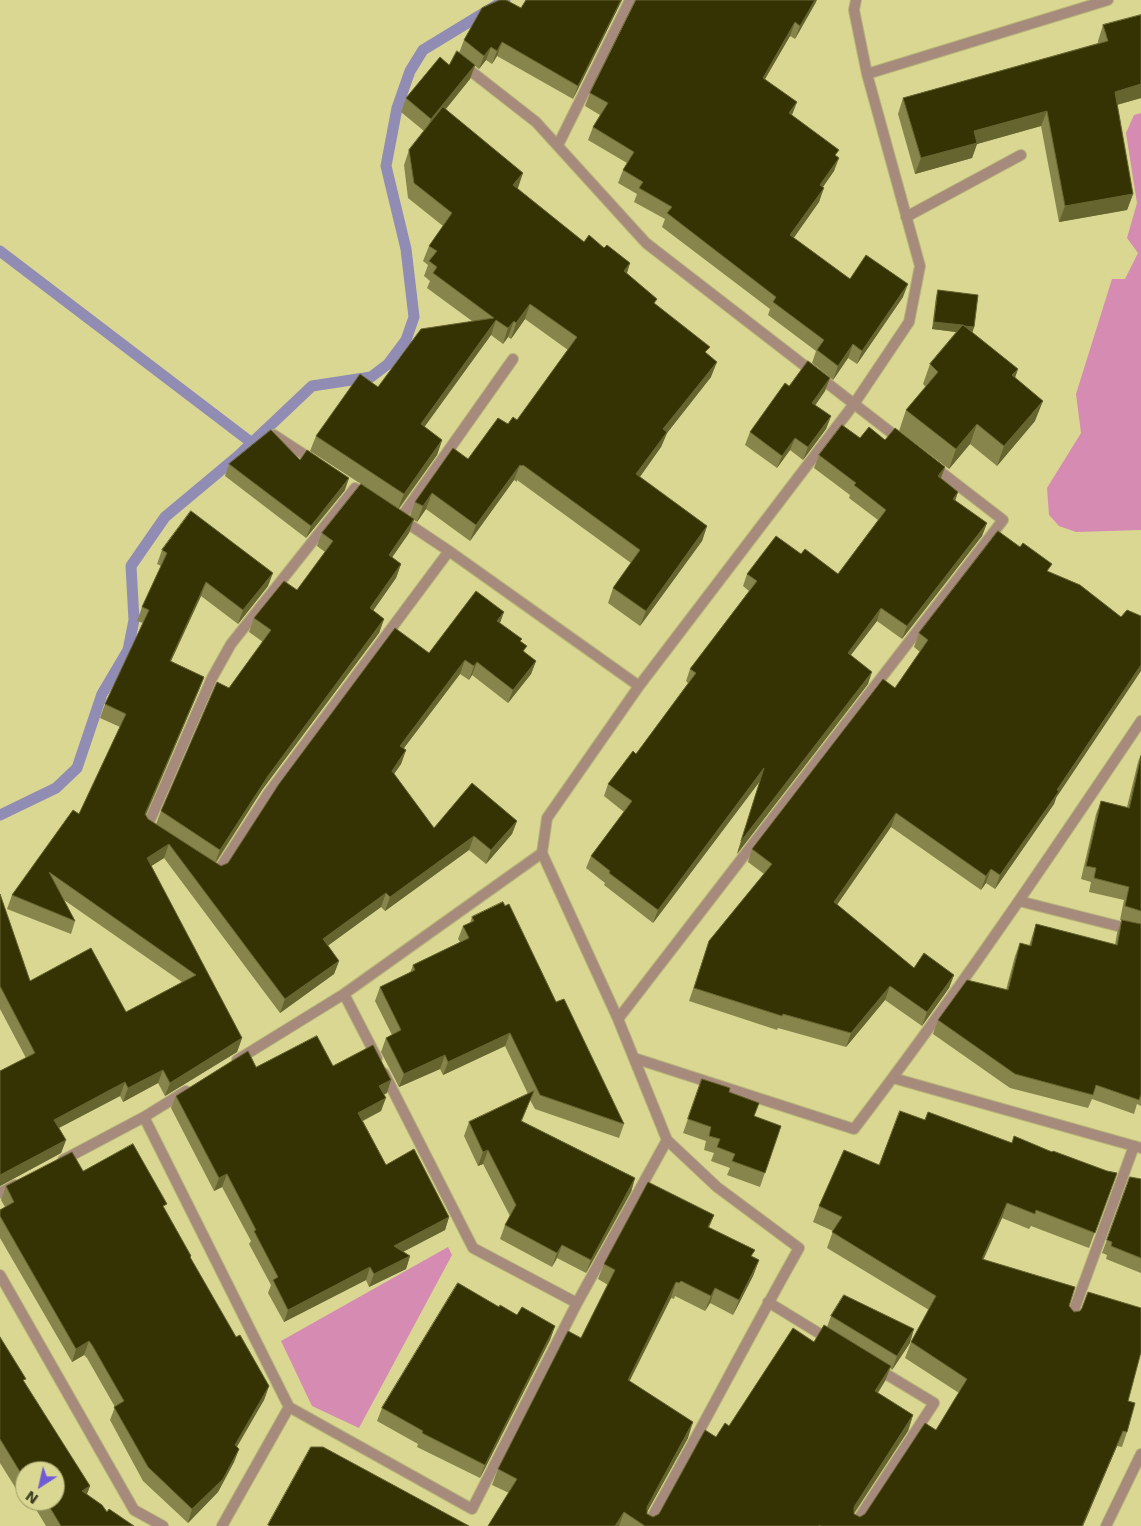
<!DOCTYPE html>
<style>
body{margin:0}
#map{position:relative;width:1141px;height:1526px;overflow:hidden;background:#d9d792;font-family:"DejaVu Sans",sans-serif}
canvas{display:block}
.north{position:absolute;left:15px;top:1461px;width:50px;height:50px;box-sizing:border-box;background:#d9d792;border:1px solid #9b9a65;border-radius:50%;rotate:215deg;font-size:14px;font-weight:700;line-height:20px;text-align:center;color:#3f3e22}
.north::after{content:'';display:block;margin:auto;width:18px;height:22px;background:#715bd5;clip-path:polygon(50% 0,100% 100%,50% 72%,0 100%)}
</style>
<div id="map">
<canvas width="1141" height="1526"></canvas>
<div class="north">N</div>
</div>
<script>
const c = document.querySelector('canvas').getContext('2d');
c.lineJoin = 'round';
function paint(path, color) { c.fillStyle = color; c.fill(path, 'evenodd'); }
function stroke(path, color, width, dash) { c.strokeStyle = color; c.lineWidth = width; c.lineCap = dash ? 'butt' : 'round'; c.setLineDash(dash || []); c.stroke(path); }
const green = new Path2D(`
 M1141,113V530L1076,532L1059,526L1049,515L1047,488L1081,433L1076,394L1112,279H1125L1138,253L1127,238L1137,203L1126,133L1134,115Z
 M448,1247L452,1255L359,1428L312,1406L281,1341Z`);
const stream = new Path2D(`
 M0,251L252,443
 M0,815L56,788L77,768L102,694L128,650L134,620L131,566L165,517L238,456L312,386L371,377L388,364L406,340L414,317L406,249L386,166L397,108L410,71L423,50L505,0`);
const service = new Path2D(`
 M558,145L630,0
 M906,217L1021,155
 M400,519L513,359
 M1070,1321L1134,1146`);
const minor = new Path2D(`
 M463,65L536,122L646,243L902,441
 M867,74L1108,0
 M274,435L314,461
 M401,519L449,551L639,686
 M153,830L147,827L212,678L231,644L355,488
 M213,870L217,873L268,794L449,551
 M1019,901L1141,932
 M344,994L377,1058
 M618,1019L1003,520L933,466
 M634,1058L854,1129C955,997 1048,859 1141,721
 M237,1060L344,994L542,853
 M384,1073L473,1248L577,1303
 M893,1078L1141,1148
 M144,1117L289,1407L472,1509L577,1303L667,1140
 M63,1160L144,1117L186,1091
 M0,1193L15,1185
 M0,1275L134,1510L163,1526
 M768,1302L830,1340
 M222,1526L289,1407
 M647,1526C699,1434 747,1340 799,1248L717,1187L667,1140L618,1019L542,853L547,818L639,686L854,404L909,322L920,266L867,74L854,10L856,0
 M854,1526L934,1403L876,1368
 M1106,1526L1141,1454`);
const wall = new Path2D(`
 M622,0L573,99L497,56L492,64L486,60L479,69L475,66L470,79L446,109L517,188L584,242L604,248L630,263L627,273L655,304L707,354L711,377L667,433L661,447L640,477L707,526L702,541L640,626L608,603L613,588L631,563L517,480V482L514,480L470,541L426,509L417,522L414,520L409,533L392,557L401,564L396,578L373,611L384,619L379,633L262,790L216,863L221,866L228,863L429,653L500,623L521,642L525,653L536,661L531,674L508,703L472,675L469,680L460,674L403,749L406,750L401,764L394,774L434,828L517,821L512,834L486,864L469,850L385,911L381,907L328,945L339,961L334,974L280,1013L164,858L151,866L242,1038L237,1052L165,1096L158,1083L123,1102L120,1096L59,1128L66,1140L61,1153L0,1186V1071L26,1058L0,1009V894L30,981L126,1012L182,982L64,900L75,921L71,934L7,909L12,895L79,814L120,727L100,718L105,704L143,623L137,621L142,607L161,566L157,564L162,550L268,586L238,624L201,596L171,661L204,677L199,690L146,815L148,819L156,824L161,811L229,688L263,642L249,632L254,618L297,590L325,552L317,546L322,533L361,484L310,451L316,436L378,387L472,321L427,288L430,281L424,276L428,265L423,261L429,246L443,226L408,198L404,165L409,150L424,131L401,112L406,98L449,65L459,53L464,40L521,8ZM525,319L568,350L517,420L508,424L468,459L415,502L410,516L399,509L437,455L442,440L424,427L491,335L503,344L508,337L511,339Z
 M816,2L795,39L790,36L765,79L792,115L836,156L834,171L823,187L819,202L793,238L850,279L903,297L857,364L848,358L833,380L812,363L816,351L768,315L770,309L662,227L665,219L634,202L637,194L618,183L623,170L627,163L588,140L593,127L600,115L585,106L590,93Z
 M1141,15V98L1117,105L1133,194L1127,210L1059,222L1041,126L977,144L972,158L915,174L898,114L903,98L1098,43V41L1103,25Z
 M938,290L974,327L972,332L1018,369L1015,377L1035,421L997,466L970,444L949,469L899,431L906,410L926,387L923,384L930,364L956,332L932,329L936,297Z
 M789,386L825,391L815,405L831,416L826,429L803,460L790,450L777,468L745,445L750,432Z
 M860,438L885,440L945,467L941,478L958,492L955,500L987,523L982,536L902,639L877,621L851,655L868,684L737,854L760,781L653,923L604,885L605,883L586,868L591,856L624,812L604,796L608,784L636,754L688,683L686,681L690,669L749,591L743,586L747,574L801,554L838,574L878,520L849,498L850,495L814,468L819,455Z
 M300,460L345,490L306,538L225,476L229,464Z
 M1049,572L1056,798L1054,804L995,889L986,883L981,890L891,827L837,905L914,968L954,975L949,988L922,1026L885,1000L846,1047L778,1028L777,1030L689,1001L709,941L764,874L748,862L752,849L895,688L920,652L914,647L919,633Z
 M1141,754V1106L1137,1104L1134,1114L1092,1099L1088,1108L1010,1088L933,1034L938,1020L1006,990L1015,956L1020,943L1029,946L1036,924L1115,945L1117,933L1122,920H1120L1124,900L1089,892L1091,882L1081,879L1096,814L1101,801L1127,807L1138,762Z
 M472,917L556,1002L624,1124L619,1138L535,1109L530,1100L522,1121L635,1178L631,1192L586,1273L557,1258L552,1267L500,1239L505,1225L510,1216L483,1164L478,1166L464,1136L469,1122L528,1094L505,1046L443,1075L440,1069L399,1087L381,1052L386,1038L392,1035L375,1001L380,987L410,973L413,965L460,942L458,939L463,926L470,923Z
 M333,1066L387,1093L384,1094L381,1111L363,1121L386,1165L449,1217L445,1230L403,1252L410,1256L406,1269L369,1287L366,1280L284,1322L268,1293L271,1285L249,1244L251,1241L222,1187L214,1191L171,1108L176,1096L256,1067Z
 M702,1079L729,1092L754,1117L781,1126L760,1187L727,1175L730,1168L711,1161L714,1153L704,1150L706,1141L683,1133Z
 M925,1120L1012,1143L1052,1152L1107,1171L1117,1173L1089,1248L1031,1226L1029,1229L1002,1218L983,1259L1069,1306L1128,1401L1127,1432L1122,1447L1117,1446L1083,1526H488L509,1493L492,1485L498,1469L581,1338L608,1285L598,1279L604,1264L714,1215L709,1228L752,1257L759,1260L753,1276L733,1315L710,1303L705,1311L675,1296L674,1299L671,1298L629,1382L688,1438L647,1512V1514L653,1517L659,1514L716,1437L729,1426L814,1342L827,1327L831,1316L910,1343L892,1370L890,1368L885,1381L878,1393L913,1415L908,1431L854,1514L860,1517L865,1514L936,1430L959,1393L905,1358L911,1342L929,1310L827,1248L833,1231L813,1222L819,1206L879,1165Z
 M83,1171L165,1210L191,1256L190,1258L236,1337L269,1386L264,1400L237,1447L239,1449L234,1462L218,1492L188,1523L143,1481L110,1420L115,1407L87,1358L84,1355L72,1362L0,1238V1210L5,1207L1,1200L6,1186Z
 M1130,1177L1141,1179V1273L1106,1259L1107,1255L1102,1253Z
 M499,1307L517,1315L555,1326L550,1340L480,1478L417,1447L418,1444L377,1421L382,1408Z
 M0,1337L24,1383L90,1486L87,1494L107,1512L134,1526H46L31,1501H55L25,1471V1491L20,1495L0,1463Z`);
const shadedWall = new Path2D(`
 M621,0H622L573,99L578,86Z
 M815,0H817L816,2L795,39L800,26Z
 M795,22L790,36L758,91L763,78Z
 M502,42L497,56L492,64L497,51Z
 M491,47L486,60L479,69L484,56Z
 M475,65L470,79L426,133L431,119Z
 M1141,84V98L1109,107L1115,92Z
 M797,102L792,115L789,113Z
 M1047,111L1041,126L977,144L972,158L915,174L921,158L974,131Z
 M839,158L834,171L815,198L820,185Z
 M523,173L518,188L508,200L513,185Z
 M824,188L819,202L786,249L790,235Z
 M1133,194L1127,210L1059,222L1065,206Z
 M630,263L625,279L624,271Z
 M908,284L903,297L857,364L862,351Z
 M530,304L525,319L511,339L516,323Z
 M496,320L491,335L415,440L421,424Z
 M514,321L508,337L503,344L508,328Z
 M934,322L974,327L972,334L932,329Z
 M853,344L848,358L833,380L838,366Z
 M717,362L711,377L667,433L661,447L631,489L636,474L663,429Z
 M1018,369L1011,389L1012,375Z
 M830,378L825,391L808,416L812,403Z
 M1043,401L1035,421L997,466L1004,446Z
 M831,416L826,429L803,460L808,447Z
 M977,424L970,444L949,469L956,449Z
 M795,438L790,450L777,468L782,456Z
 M442,440L437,455L398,509L404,494Z
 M520,465L514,480L470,541L476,525Z
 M945,467L940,480L938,476Z
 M349,478L345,490L306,538L311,526Z
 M958,492L954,504L953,499Z
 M432,493L426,509L417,522L423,506Z
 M414,519L409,533L384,569L389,555Z
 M987,523L982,536L902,639L907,626Z
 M707,526L702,541L640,626L646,611Z
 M401,564L396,578L365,622L370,608Z
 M273,573L268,586L238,624L243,610Z
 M206,582L201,596L165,674L170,661Z
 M881,608L877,621L843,665L848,653Z
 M504,612L499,626L497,621Z
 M384,619L379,633L262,790L215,863L220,850L268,776Z
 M465,660L460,674L395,760L400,746Z
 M536,661L531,674L508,703L513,690Z
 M477,662L472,675L469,680L474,666Z
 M1141,665V671L1056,798L1054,804L995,889L1000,875Z
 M872,672L868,684L737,854L741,841Z
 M204,677L199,690L140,828L145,814Z
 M406,750L401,764L387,784L392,771Z
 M764,768L760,781L653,923L658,910Z
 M896,813L891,827L829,916L834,902Z
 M517,821L512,834L486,864L491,850Z
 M474,836L469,850L385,911L390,897Z
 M169,844L164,858L142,872L147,858Z
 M991,869L986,883L981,890L986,876Z
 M386,893L381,907L318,953L323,939Z
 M339,961L334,974L280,1013L285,999Z
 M954,975L949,988L922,1026L927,1012Z
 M890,986L885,1000L846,1047L851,1033Z
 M510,1033L505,1046L443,1075L448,1062Z
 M242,1038L237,1052L165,1096L170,1083Z
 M445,1055L440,1069L399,1087L404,1074Z
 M163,1070L158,1083L123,1102L128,1088Z
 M391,1080L387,1093L375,1099L379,1086Z
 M125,1082L120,1096L49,1133L54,1120Z
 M386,1098L381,1111L354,1125L358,1113Z
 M66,1140L61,1153L0,1186V1175Z
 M488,1150L483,1164L478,1166L483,1152Z
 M227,1174L222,1187L214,1191L219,1178Z
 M635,1178L631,1192L586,1273L591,1260Z
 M1007,1203L1002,1218L977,1274L982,1259Z
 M449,1217L445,1230L389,1259L394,1246Z
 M562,1245L557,1258L552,1267L557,1253Z
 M410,1256L406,1269L369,1287L374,1274Z
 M759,1260L753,1276L733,1315L739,1300Z
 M370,1267L366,1280L284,1322L288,1310Z
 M676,1282L671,1298L622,1396L628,1380Z
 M715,1288L710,1303L705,1311L711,1296Z
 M555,1326L550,1340L480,1478L485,1465Z
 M914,1329L910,1343L892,1370L897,1356Z
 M89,1341L84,1355L72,1362L76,1349Z
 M891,1366L885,1381L869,1406L875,1391Z
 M269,1386L264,1400L230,1458L235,1445Z
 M913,1415L908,1431L848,1522L854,1507Z
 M693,1422L688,1438L641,1523L647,1507Z
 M1123,1431L1117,1446L1083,1526H1082Z
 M239,1449L234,1462L218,1492L188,1523L192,1509Z
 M25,1480V1491L20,1495Z
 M90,1486L84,1501L82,1491Z
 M624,1512L619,1526H615Z`);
const building = new Path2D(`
 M500,0H506L521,8L526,0H621L578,86L502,42L497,51L491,47L484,56L464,40L482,8Z
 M636,0H815L800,26L795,22L763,78L797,102L789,113L839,150L835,155L839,158L820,185L824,188L790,235L850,279L866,255L908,284L862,351L853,344L838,366L817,350L824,340L773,302L776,297L667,213L672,207L639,188L643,182L623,170L634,152L593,127L608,103L590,93Z
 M1141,15V84L1115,92L1133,194L1065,206L1047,111L974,131L977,143L921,158L903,98L1108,41L1103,25Z
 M457,51L475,65L431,119L406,98L440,57L449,65Z
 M443,107L523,173L513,185L584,242L589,235L604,248L607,245L630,263L624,271L657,299L654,303L710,347L705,352L717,362L663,429L667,432L636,474L707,526L646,611L613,588L640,550L523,465L522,466L520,465L476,525L432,493L423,506L415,502L453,448L468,459L498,418L508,424L513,417L517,420L577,337L530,304L516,323L514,321L508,328L496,320L421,424L442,440L404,494L316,436L360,374L378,387L421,329L494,318L433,273L437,267L429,261L437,251L429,246L452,213L414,183L409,150Z
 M938,290L978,295L974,327L964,326L963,325H962L934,322Z
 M963,325L1018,369L1012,375L1043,401L1004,446L977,424L956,449L906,410L938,372L930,364Z
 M808,361L830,378L812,403L831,416L808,447L795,438L782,456L750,432L785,383L789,386Z
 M842,425L860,438L869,427L885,440L895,428L945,467L938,476L958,492L953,499L987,523L907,626L881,608L848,653L872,672L741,841L764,768L658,910L609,873L610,871L591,856L632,801L608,784L633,751L636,754L696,673L690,669L757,581L747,574L776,536L801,554L805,549L838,574L886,510L854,485L856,483L819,455Z
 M271,430L300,460L307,450L349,478L311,526L229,464Z
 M361,484L414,519L389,555L401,564L370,608L384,619L268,776L220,850L161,811L217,682L229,688L271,630L254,618L284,581L297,590L333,541L322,533Z
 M191,511L273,573L243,610L206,582L170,661L204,677L145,814L148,819L221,866L228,863L279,784L395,628L429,653L476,591L504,612L497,621L522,639L520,641L527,646L523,651L536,661L513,690L477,662L474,666L465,660L400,746L406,750L392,771L434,828L472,783L517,821L491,850L474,836L390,897L386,893L323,939L339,961L285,999L169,844L147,858L242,1038L170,1083L163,1070L128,1088L125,1082L54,1120L66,1140L0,1175V1071L35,1053L0,986V894L30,981L91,948L126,1012L196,975L49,872L75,921L12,895L73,810L79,814L126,714L105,704L149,610L142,607L167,553L162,550Z
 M998,531L1020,547L1023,543L1052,564L1047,571L1080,585L1121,617L1127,610L1141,616V665L1057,790L1059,791L1000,875L991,869L986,876L896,813L834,902L914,968L924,953L954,975L927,1012L890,986L851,1033L783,1014L782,1016L694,988L709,941L772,864L752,849L883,679L895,688L928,640L919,633Z
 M1141,756V911L1125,906L1129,887L1094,878L1096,868L1086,866L1101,801L1129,808Z
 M503,902L505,906L509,904L556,1002L564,999L624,1124L540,1095L510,1033L448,1062L445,1055L404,1074L386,1038L401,1030L380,987L415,970L413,965L469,938L463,926L474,921L472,917Z
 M1122,920L1141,924V1094L1139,1100L1096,1085L1093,1095L1015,1074L938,1020L967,980L1008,990L1020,943L1031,946L1036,924L1117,945Z
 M317,1036L333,1066L373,1045L391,1080L379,1086L386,1098L358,1113L386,1165L414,1149L449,1217L394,1246L410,1256L374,1274L370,1267L288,1310L273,1280L278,1277L254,1231L256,1230L227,1174L219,1178L176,1096L248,1051L256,1067Z
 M702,1079L730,1088L729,1092L759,1103L754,1116L781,1126L765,1173L732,1161L735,1154L717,1147L720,1139L709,1136L711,1127L688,1119Z
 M534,1091L521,1121L635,1178L591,1260L562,1245L557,1253L505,1225L516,1205L488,1150L483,1152L469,1122Z
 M900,1111L925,1120L928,1112L1012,1143L1014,1136L1052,1152L1053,1151L1107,1171L1117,1173L1095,1233L1036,1210L1035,1214L1007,1203L982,1259L1075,1287L1069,1306L1074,1312L1080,1311L1082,1308L1088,1292L1141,1308V1352L1128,1401L1135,1403L1127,1432L1123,1431L1082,1526H821L819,1525V1526H645L624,1512L615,1526H488L517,1479L498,1469L568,1331L581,1338L615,1270L604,1264L648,1182L714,1215L708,1227L755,1250L751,1256L759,1260L739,1300L715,1288L711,1296L681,1281L679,1283L676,1282L628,1380L693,1422L647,1507V1514L653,1517L659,1514L705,1430L716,1437L725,1423L729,1426L793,1328L814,1342L824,1325L891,1366L875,1391L913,1415L854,1507V1514L860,1517L865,1514L925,1423L936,1430L967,1379L911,1342L936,1296L832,1232L842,1217L819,1206L844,1150L879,1165Z
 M133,1144L167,1204L163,1206L191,1256L190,1257L236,1337L240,1335L269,1386L235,1445L239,1449L223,1479L192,1509L148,1467L114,1407L124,1401L92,1345L89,1341L76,1349L0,1216V1210L14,1202L6,1186L72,1152L83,1171Z
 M1130,1177L1141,1179V1258L1111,1246L1112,1242L1107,1240Z
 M458,1283L499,1307L500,1305L517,1315L522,1307L555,1326L485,1465L422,1433L423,1431L382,1408Z
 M844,1295L914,1329L897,1356L831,1316Z
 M0,1337L26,1379L23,1380L90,1486L82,1491L102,1505L107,1512L109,1509L134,1526H61L46,1501H55V1471H25V1480L0,1439Z
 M311,1447H323L469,1526H270L268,1525Z`);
paint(green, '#d58bb2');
stroke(stream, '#908cb4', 11);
stroke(service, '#b7b579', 12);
stroke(minor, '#b7b579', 12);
stroke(service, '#a68a7c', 10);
stroke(minor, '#a68a7c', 10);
paint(wall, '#87854b');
paint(shadedWall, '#66642f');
paint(building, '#353304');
stroke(building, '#66642f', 1);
</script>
